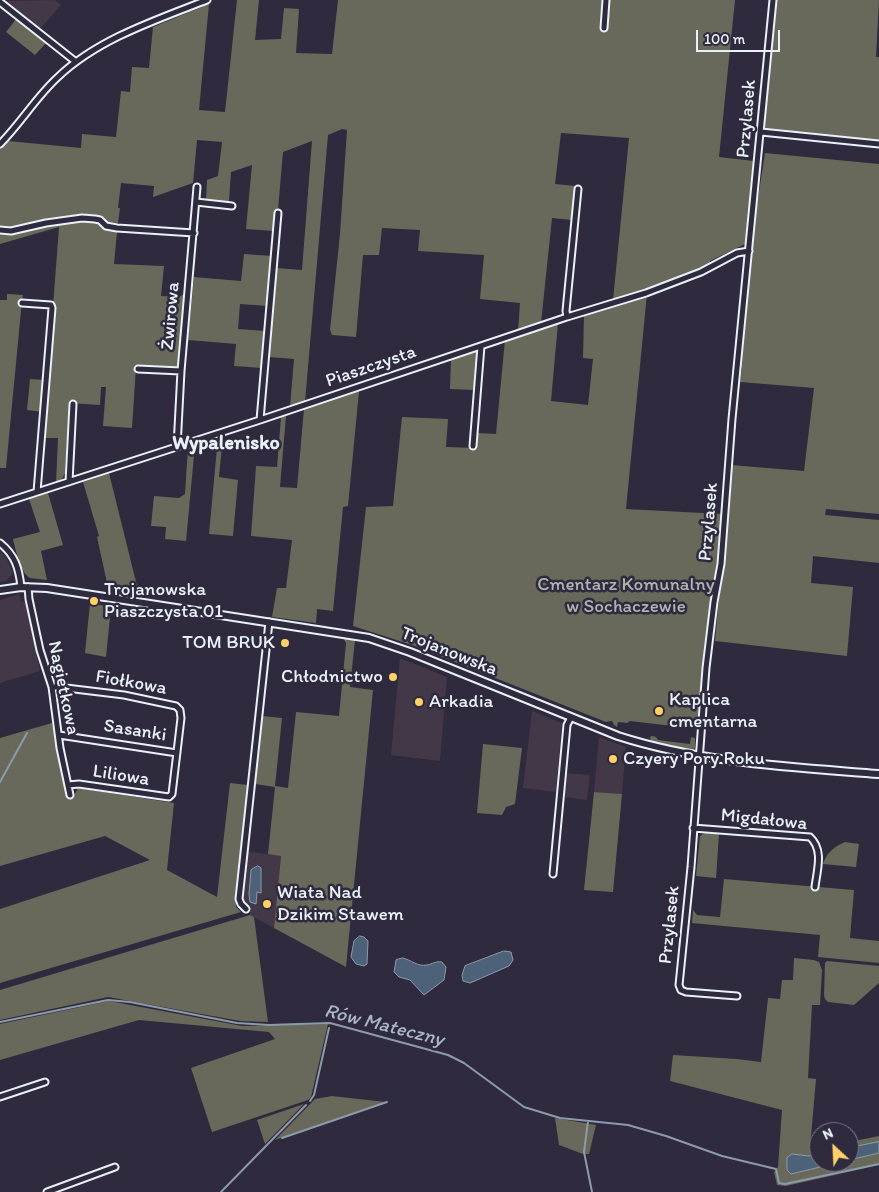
<!DOCTYPE html>
<meta charset="utf-8">
<style>
body{margin:0}
#map{position:relative;width:879px;height:1192px;overflow:hidden;background:#2f2a3d;font-family:Itim,sans-serif}
canvas{display:block}
.north{position:absolute;left:809px;top:1122px;width:50px;height:50px;box-sizing:border-box;background:#2f2a3d;border:1px solid #797a88;border-radius:50%;rotate:335deg;font-size:14px;font-weight:700;line-height:20px;text-align:center;color:#e8f1f8}
.north::after{content:'';display:block;margin:auto;width:18px;height:22px;background:#ffd166;clip-path:polygon(50% 0,100% 100%,50% 72%,0 100%)}
.scale{position:absolute;left:696px;top:30px;width:84px;height:22px;box-sizing:border-box;border:2px solid #e8f1f8;border-top:0;padding-left:6px;font-size:15px;line-height:18px;white-space:nowrap;color:#e8f1f8;-webkit-text-stroke:4px #2f2a3d;paint-order:stroke}
</style>
<div id="map">
<canvas width="879" height="1192"></canvas>
<div class="north">N</div>
<div class="scale">100 m</div>
</div>
<script>
const c = document.querySelector('canvas').getContext('2d');
c.lineJoin = 'round';
function paint(path, color) { c.fillStyle = color; c.fill(path, 'evenodd'); }
function stroke(path, color, width, dash) { c.strokeStyle = color; c.lineWidth = width; c.lineCap = dash ? 'butt' : 'round'; c.setLineDash(dash || []); c.stroke(path); }
function label(font, color, halo, rows, align = 'center') {
  c.font = font + ' Itim,sans-serif'; c.lineWidth = 5; c.setLineDash([]); c.textBaseline = 'middle'; c.strokeStyle = halo; c.fillStyle = color; for (const [text, x, y, turn = 0] of rows) {
    c.save(); c.translate(x, y); c.rotate((+turn || 0) * Math.PI / 180); c.textAlign = isNaN(turn) ? turn : align; if (halo) c.strokeText(text, 0, 0); c.fillText(text, 0, 0); c.restore();
  }
}
const built = new Path2D(`
 M55,0L61,5L40,29L4,1Z
 M0,551L6,557L13,573L6,581L0,582Z
 M19,594L21,602L25,601L40,671L0,683V600Z
 M400,658L447,677L440,761L391,755Z
 M532,711L562,723L556,792L523,788Z
 M599,737L626,747L622,794L594,792Z
 M567,773L590,775L587,800L564,797Z
 M248,852L281,855L274,928L250,915V905L247,904L243,898Z`);
const green = new Path2D(`
 M237,0H259L255,40L281,39L284,8L299,9L296,53L332,54L338,0H603L601,30H607L610,0H735L719,157L754,161L745,244L710,261V266L661,285L613,300L629,138L561,133L555,184L575,186L572,220L552,218L541,323L518,331L520,303L480,299L484,255L418,251L420,230L382,228L379,255H363L356,337L332,335L330,330L340,234L347,130L342,129L328,135L305,402L290,407L294,359L269,357L276,268L302,270L312,141L283,152L278,210H276L274,231L246,229L252,165L231,172L229,201L226,203L206,200L207,180L218,176L222,142L197,140L193,183L153,197L154,186L121,183L118,208H120L118,223L107,222L98,216L83,214L47,219L16,227H0V148L8,141L81,148L82,134L116,137L121,91L130,92L132,67L149,68L153,27L209,4L199,110L225,112Z
 M775,0H879L876,57H879V142L763,130Z
 M17,18L47,42L35,55L6,32Z
 M765,153L879,164V514L826,509L825,515L879,520V563L813,556L811,583L853,587L847,656L715,641L731,465L804,471L814,388L740,382L742,368L740,367L755,218Z
 M83,220L98,222L104,227L117,232L114,264L164,266L161,296L179,297L184,294L179,370L136,367L132,428L103,426L106,387H101L100,405L69,403L65,473L62,479L56,483L58,438H43L59,227L0,244V232Z
 M244,254L272,256L268,306L240,304L238,329L266,331L262,368L234,366L236,344L188,340L194,277L241,281Z
 M7,294L23,295L22,300L6,468H0V300H7Z
 M647,294L626,509L722,514L715,586L705,640L698,719V729L630,721L627,723L618,722L617,727L614,725L612,721L606,722L415,646L353,626L366,507L393,506L402,417L448,419L446,447L476,448L477,433L496,434L505,340L558,323L551,401L588,405L593,359L583,358L584,314Z
 M476,351L478,355L475,390L450,389L451,359Z
 M30,379L45,380L42,412L27,410Z
 M359,391L348,506L343,507L333,611L317,609L316,623L272,617L277,588H286L292,540L251,536L256,466L277,467L281,417L286,416L280,487L297,488L304,409Z
 M223,436L219,477L238,480L233,536L209,534L218,437Z
 M195,445L186,541L165,539L166,527L151,526L154,496L179,498L185,494L188,447Z
 M109,473L139,594V596L109,592L97,537L99,536L83,482Z
 M48,493L63,545L41,551L47,580C41,579 35,579 30,578C21,574 15,548 13,539L40,532L29,499Z
 M90,603L111,607L106,657L85,653Z
 M343,638L355,640L350,687L373,690L346,967L274,928L281,856L268,854L275,787L255,784L262,716L282,718L275,786L288,788L296,712L339,716L346,643Z
 M52,723L67,796L75,794L78,788L174,803L167,870L217,897L230,783L248,785L236,902V907L241,912L0,983V909L150,860L105,836L0,866V738Z
 M652,736L656,737L658,740L690,744L691,737L695,738V748L689,752L651,743L650,737Z
 M483,744L522,748L515,804L506,807L502,815L477,813Z
 M594,792L622,794L613,892L584,890Z
 M704,833L719,834L716,878L696,876L700,836Z
 M845,842L859,844L856,867L823,864C827,852 834,847 845,842Z
 M724,879L854,890L850,938L879,941V963L818,957L820,935L692,923L693,910L697,915L720,917Z
 M250,915L254,917L268,1022L240,1021L108,997L0,1020V990Z
 M794,958L814,960L819,962L822,970L820,1005H812L808,1078L816,1079L810,1148L819,1147V1162H849V1142L879,1136V1165L786,1186L777,1185L774,1172L778,1167L782,1110L670,1081L673,1055L737,1059L761,1062L768,998L780,999L782,980H793Z
 M827,961L879,966V983L854,1005L828,1002L825,999L824,995L825,963Z
 M109,1001L242,1026L328,1024L311,1097L308,1100L212,1132L191,1068L275,1039L269,1032L139,1020L0,1060V1024Z
 M332,1096L386,1102L275,1140L315,1099Z
 M304,1104L265,1144L257,1120Z
 M555,1118L596,1125L589,1154H583L559,1145Z`);
const water = new Path2D(`
 M258,866L261,868V893L257,892L256,904L250,902L249,894L251,870Z
 M360,936L364,937L368,941L367,964L364,966L356,964L351,957L354,941Z
 M504,951L511,952L513,960L509,966L470,983L463,981L462,975L465,966Z
 M403,958C411,960 418,967 427,965C433,964 435,961 442,962L446,967L444,980L424,995L410,980L399,977L394,972L396,960Z
 M879,1142V1153L849,1160V1148Z
 M792,1154L809,1156L819,1154V1162H841L791,1174L787,1170V1158Z`);
const stream = new Path2D(`
 M0,782L27,733
 M0,1022L108,1000L130,1002L237,1023L269,1025L330,1023L448,1055L464,1063L524,1107L560,1118L628,1125L666,1136L722,1156L776,1169L779,1183L785,1184L879,1164
 M310,1101L314,1095L329,1028
 M588,1121L584,1152L592,1192
 M282,1138L387,1102
 M221,1192L306,1105`);
const minor = new Path2D(`
 M0,2L76,62
 M604,28L606,0
 M761,132L879,144
 M0,144C21,123 36,97 58,77C98,39 156,20 207,0
 M196,202L232,206
 M0,230L11,231L46,223L82,218L95,219L100,220L106,226L117,228L194,233
 M22,303L51,305L52,308L37,492
 M567,317L566,311L578,189
 M138,369L181,371
 M260,420L278,213
 M473,446L481,346
 M177,447L181,371L197,187
 M69,482L73,404
 M0,504L260,420L567,317L646,293L701,272L737,253L749,251
 M0,543C15,555 19,568 21,587
 M28,587L29,599L40,650L52,687L60,748L70,795
 M52,687H58L124,695L176,706L180,710L181,718L172,794L169,797L79,784L68,785
 M59,735L177,753
 M693,828L810,837C824,850 817,870 815,887
 M553,874L567,725L571,717
 M246,909L241,904L239,899L269,622
 M737,996L686,992L681,990L679,985L691,867L706,668L714,602L721,564L732,419L773,0
 M0,1097L45,1082
 M47,1192L115,1167`);
const tertiary = new Path2D(`
 M0,590L21,587L47,588L369,638L410,652L618,736C702,763 791,767 879,774`);
const markers = [
 [94,601,5,"#ffd166"],
 [285,643,5,"#ffd166"],
 [393,677,5,"#ffd166"],
 [419,702,5,"#ffd166"],
 [659,711,5,"#ffd166"],
 [613,759,5,"#ffd166"],
 [267,904,5,"#ffd166"]
];
const streetNames = [
 ["Przylasek",747,119,-85],
 ["Żwirowa",171,316,-85],
 ["Piaszczysta",371,367,-19],
 ["Przylasek",709,522,-85],
 ["Trojanowska",449,652,22],
 ["Fiołkowa",131,683,10],
 ["Nagietkowa",63,688,78],
 ["Sasanki",135,731,9],
 ["Liliowa",121,776,9],
 ["Migdałowa",764,820,6],
 ["Przylasek",670,925,-84]
];
const parkNames = [
 ["Cmentarz Komunalny",626,585],
 ["w Sochaczewie",626,607]
];
const poiNames = [
 ["Trojanowska",104,590],
 ["Piaszczysta 01",104,612],
 ["TOM BRUK",275,643,"right"],
 ["Chłodnictwo",383,677,"right"],
 ["Kaplica",669,700],
 ["cmentarna",669,722],
 ["Arkadia",429,702],
 ["Czyery Pory Roku",623,759],
 ["Wiata Nad",277,893],
 ["Dzikim Stawem",277,915]
];
const neighbourhoodNames = [
 ["Wypalenisko",226,444]
];
const waterNames = [
 ["Rów Mateczny",384,1026,14]
];
paint(built, '#433848');
paint(green, '#68695a');
paint(water, '#4d6278');
stroke(water, '#8b9bab', 1);
stroke(stream, '#8b9bab', 2);
stroke(minor, '#e8f1f8', 9);
stroke(tertiary, '#e8f1f8', 10);
stroke(minor, '#2f2a3d', 5);
stroke(tertiary, '#2f2a3d', 6);
for (const [x, y, r, color] of markers) { const dot = new Path2D(); dot.arc(x, y, r, 0, 2 * Math.PI); c.fillStyle = color; c.fill(dot); stroke(dot, '#2f2a3d', 2); }
label('19px', '#e8f1f8', '#2f2a3d', streetNames);
label('19px', '#aeb4b1', '#2f2a3d', parkNames);
label('19px', '#e8f1f8', '#2f2a3d', poiNames, 'left');
label('bold 20px', '#e8f1f8', '#2f2a3d', neighbourhoodNames);
label('italic 20px', '#aab8c5', '#2f2a3d', waterNames);
</script>
